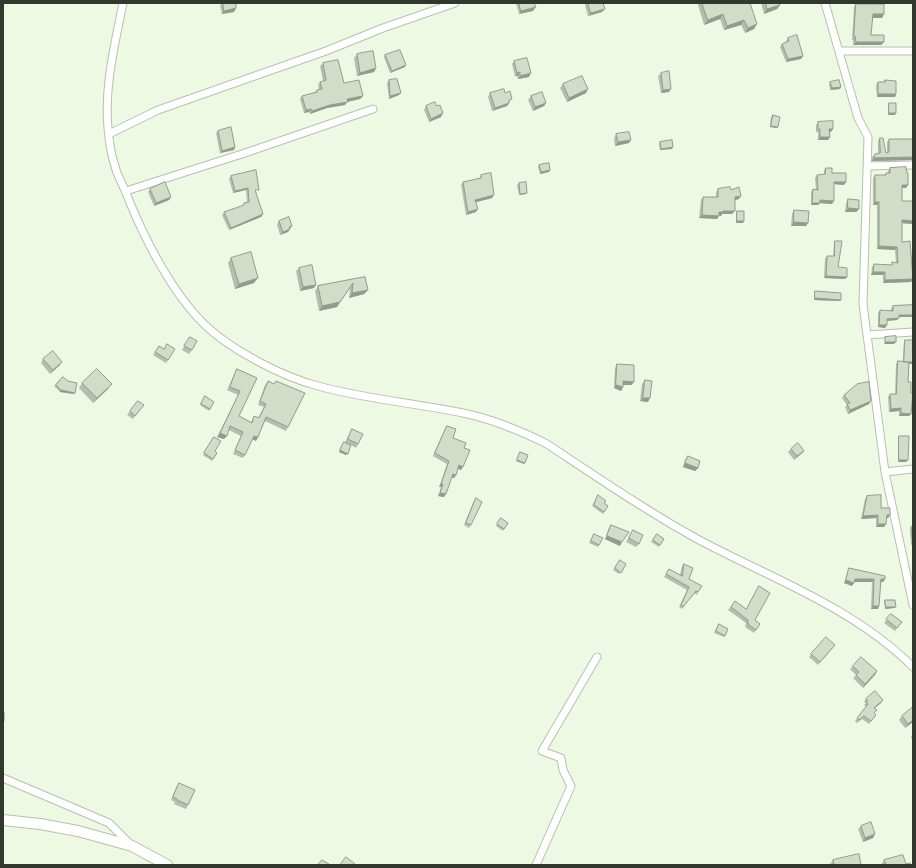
<!DOCTYPE html>
<style>
body{margin:0}
#map{position:relative;width:916px;height:868px;overflow:hidden;background:#eef9e4;font-family:"Exo 2",sans-serif}
canvas{display:block}
.frame{position:absolute;inset:0;border:4px solid #33382f;pointer-events:none}
</style>
<div id="map">
<canvas width="916" height="868"></canvas>
<div class="frame"></div>
</div>
<script>
const c = document.querySelector('canvas').getContext('2d');
c.lineJoin = 'round';
function stroke(path, color, width, dash) { c.strokeStyle = color; c.lineWidth = width; c.lineCap = dash ? 'butt' : 'round'; c.setLineDash(dash || []); c.stroke(path); }
function paint(path, color) { c.fillStyle = color; c.fill(path, 'evenodd'); }
const street = new Path2D(`
 M123,3C115,44 104,86 108,128C109,140 111,155 115,166C117,176 123,184 126,193C143,236 171,292 205,325C231,350 283,377 318,386C365,399 415,403 463,413C492,419 521,431 547,444C597,477 648,512 701,541C773,579 854,608 913,667
 M825,3L858,118L868,137L863,304L885,472L913,605
 M840,51H913
 M109,134L158,110L326,51L383,28L455,3
 M868,166L913,165
 M126,191L245,153L373,109
 M867,335L913,332
 M885,472L913,469
 M3,778L109,823L132,846
 M536,865L571,786L563,770L561,758L542,751L597,657`);
const secondary = new Path2D(`
 M3,820L40,824L78,831L132,846L167,865`);
const wall = new Path2D(`
 M222,3H236V8L234,12L222,14L220,6Z
 M516,3H534L533,11L519,14Z
 M587,3H603L602,12L588,16L585,5Z
 M699,3H750L754,29L745,33L741,25L724,30L720,19L704,25L698,5Z
 M761,3H780V5L777,9L764,14Z
 M856,4L884,14L882,18H872L871,35L884,42L881,45H853V40H852L854,7Z
 M788,38L803,56L801,59L786,62L780,47L782,44L787,42L786,41Z
 M357,54L376,68L374,72L357,76L354,58Z
 M385,55L405,67L390,73L384,57Z
 M514,61L529,77L518,79L517,76H515L512,64Z
 M323,63L344,83L363,96L360,99L347,102L345,105L327,108L310,114L309,112L304,113L300,99L302,96L315,92L317,90L319,89L318,85L320,82L323,81L320,66Z
 M661,73L669,92L661,93L658,76Z
 M389,80L399,95L389,99L387,83Z
 M885,80L896,94L895,97H877L876,85L878,82H883Z
 M830,82L840,89L830,90L829,84Z
 M563,84L586,93L567,102L560,88Z
 M490,93H505L510,102L507,106L492,111L488,97Z
 M531,96L546,103L544,106L533,111L528,100Z
 M889,103L895,115H888V105Z
 M426,106L441,117L429,122L424,110Z
 M773,115L777,128L770,127L771,117Z
 M818,122L831,132H829L830,137L828,140H818V132H816V125Z
 M218,131L235,147L234,150L220,153L216,133Z
 M616,134L629,143L615,146L614,138Z
 M880,138L886,153H887V142L889,139H913V160L872,161V157L875,154L878,153V141Z
 M660,142L673,147L672,149L660,150L659,144Z
 M539,165L550,170L549,172L540,174L538,167Z
 M826,168L832,173L844,185L834,184L832,204L820,203L818,205H811V192L813,189L816,190L815,178L817,175H824V170Z
 M890,168L907,173L908,185L906,188H902V201H913V224L902,223V242L913,275V280L911,282L883,283V275H871L872,267L874,264L891,265L892,262L896,263L895,250L877,249V205H873V178L875,175H884L886,173H888V171Z
 M481,175L492,198L476,202V212L466,215L461,185L463,182L479,179Z
 M231,176L257,193H256L263,214L261,217L229,230L222,215L224,212L242,206L244,203L247,202L246,190L233,193L229,179Z
 M519,183L526,194L519,195L517,185Z
 M150,189L171,197L169,200L154,206L148,192Z
 M718,189L731,190L739,199L735,200L732,214H722L721,216L719,215L717,219L699,218L701,200L703,197H716V192Z
 M848,199L859,209L856,212H845L846,203Z
 M794,210L806,226H791L792,214Z
 M737,211L743,223H736V212Z
 M279,221L290,229L288,232L280,235L277,224Z
 M835,241L838,267L847,277L845,279L824,278L825,259L827,256H833L834,243Z
 M231,258L254,283L235,289L228,263Z
 M299,268L314,288L300,291L296,271Z
 M365,277L368,290L364,294L349,298L350,288L337,307L319,311L315,291L318,286Z
 M815,291L840,301L814,300V293Z
 M913,299V317H899L897,320L887,321L885,328L878,327V313L880,310L891,311V308L893,306L913,305Z
 M190,337L192,350L189,354L182,350Z
 M905,340L912,364H909L908,382L911,393V414L909,416H899V411L889,412L888,397L890,394H895L896,364L898,361L903,362L904,342Z
 M159,346L163,349L168,360L166,363L153,355Z
 M43,359L60,365L50,374L41,363Z
 M617,364L634,382L631,385H623V387L621,391L614,388L615,368Z
 M237,369L257,378L239,416L251,422L254,416L258,418L264,407L258,405L265,385L268,381L274,384L276,381L288,427L286,431L265,421L258,437L256,441L252,439L245,455L243,458L233,454L241,436L229,430L224,439L217,437L238,395L227,390L235,373Z
 M63,377L74,394L60,392L54,386Z
 M645,380L648,402L640,401L642,384Z
 M82,383L108,389L93,403L79,388Z
 M844,395L869,404L848,414L845,407L847,405L842,398Z
 M205,396L214,402L209,411L200,405Z
 M138,401L141,409L133,419L127,415Z
 M447,426L453,438L464,448L461,470L458,468L456,475L454,478L452,477L444,497L438,496L441,487H439L447,464L433,456L445,429Z
 M352,429L358,444L356,448L351,445L346,455L339,452L343,443L344,442H345L350,433Z
 M899,436L906,462H898V437Z
 M214,437L215,451L217,453L212,461L203,455Z
 M791,449L804,451L801,454L794,460L788,452Z
 M688,456L698,468L695,471L683,467L685,460Z
 M598,495L604,503L608,506L603,514L592,506Z
 M867,496L881,508L890,515L888,518H887L886,524L884,527H876V518L861,519L865,499Z
 M476,498L471,525L469,528L464,525L474,501Z
 M501,518L508,523L503,531L496,526Z
 M611,525L620,546L605,539L609,528Z
 M911,527L913,544L911,545L910,529Z
 M633,530L639,544L636,547L626,542Z
 M657,534L664,539L659,547L651,542Z
 M593,536L599,545L598,547L589,543Z
 M620,560L626,564L619,574L613,570Z
 M684,564L689,579L698,592L697,595L694,593L682,609L679,607L687,590L664,577L669,569L680,575L682,566Z
 M849,568L885,579L883,582H881L878,609H871L872,582H854L852,586L844,583Z
 M759,586L755,620L760,624L754,633L745,627L746,623L728,610L735,601L746,609Z
 M885,600L894,608L885,609L884,602Z
 M891,614L902,622L895,631L884,623Z
 M719,624L725,636L724,637L714,633Z
 M833,648L818,665L809,657L811,654Z
 M853,666L877,671L863,688L853,678L856,675L850,669Z
 M866,699L881,703L875,708L874,713L876,715L869,724L862,719L857,723L855,721L866,707L864,705L866,703L864,702Z
 M902,716L913,722L905,728L899,720Z
 M913,734V742L911,737Z
 M179,783L188,805L186,809L174,804L175,802L171,800L177,786Z
 M861,826L875,834L873,838L863,842L858,829Z
 M833,860L861,865H831L830,864Z
 M884,860L906,864L911,865H881Z`);
const shadedWall = new Path2D(`
 M780,5L777,9L764,14L767,9Z
 M536,7L533,11L519,14L521,11Z
 M236,8L234,12L222,14L224,11Z
 M605,9L602,12L588,16L591,13Z
 M723,14L720,19L704,25L708,20Z
 M873,14H884L882,18H870Z
 M744,20L741,25L724,30L727,26Z
 M757,24L754,29L745,33L748,28Z
 M856,42H884L881,45H853Z
 M803,56L801,59L786,62L788,59Z
 M406,65L405,67L390,73L392,71Z
 M376,68L374,72L357,76L360,73Z
 M520,72L517,76H515L517,73Z
 M531,73L529,77L518,79L520,76Z
 M841,87L840,89L830,90L832,88Z
 M588,89L586,93L567,102L569,98Z
 M671,89L669,92L661,93L663,90Z
 M401,93L399,95L389,99L390,96Z
 M878,94H896L895,97H877Z
 M363,96L360,99L347,102L345,105L327,108L310,114L312,111L347,99Z
 M509,103L507,106L492,111L495,108Z
 M546,103L544,106L533,111L535,107Z
 M311,109L309,112L304,113L306,110Z
 M443,113L441,117L429,122L431,119Z
 M889,113H896L895,115H888Z
 M771,126L778,127L777,128L770,127Z
 M829,129H833L831,132H827Z
 M820,137H830L828,140H818Z
 M631,140L629,143L615,146L618,142Z
 M235,147L234,150L220,153L222,151Z
 M673,147L672,149L660,150L661,149Z
 M913,157V160L872,161L874,158Z
 M550,170L549,172L540,174L541,172Z
 M834,182H846L844,185L833,184Z
 M902,185H908L906,188H900Z
 M248,188L246,190L233,193L235,191Z
 M527,193L526,194L519,195L520,194Z
 M494,195L492,198L473,203L475,200Z
 M741,196L739,199L732,201L735,197Z
 M171,197L169,200L154,206L156,203Z
 M820,200L834,201L832,204L818,203Z
 M875,202H879L877,205H873Z
 M812,203H820L818,205H811Z
 M848,208L859,209L856,212H845Z
 M478,209L476,212L466,215L468,212Z
 M723,211H735L732,214H722L721,216L717,215L719,212Z
 M263,214L261,217L229,230L231,228Z
 M702,215L719,216L717,219L699,218Z
 M902,220L913,221V224L900,223Z
 M737,221H744L743,223H736Z
 M794,222L808,223L806,226H791Z
 M292,226L288,232L280,235L283,232L289,227Z
 M879,246L897,247L895,250L877,249Z
 M873,272H885L883,275H871Z
 M826,276L847,277L845,279L824,278Z
 M258,278L254,283L235,289L239,284Z
 M913,279L911,282L883,283L885,280Z
 M316,285L314,288L300,291L303,287Z
 M368,290L364,294L349,298L352,293Z
 M815,298L841,300L840,301L814,300Z
 M340,302L337,307L319,311L322,306Z
 M899,315H913V317H897Z
 M899,318L897,320L885,321L887,319Z
 M879,325H887L885,328L878,327Z
 M885,342H896L894,344H884Z
 M62,362L60,365L50,374L53,370Z
 M904,362H913V363L912,364H903Z
 M623,381L634,382L631,385H621Z
 M112,384L108,389L93,403L97,398Z
 M616,385L623,387L621,391L614,388Z
 M61,390L75,393L74,394L60,392Z
 M643,398H650L648,402L640,401Z
 M871,401L869,404L848,414L850,410Z
 M901,408L899,411L889,412L891,409Z
 M901,413L911,414L909,416H899Z
 M220,433L227,436L224,439L217,437Z
 M254,436L258,437L256,441L252,439Z
 M340,450L348,454L346,455L339,452Z
 M804,451L801,454L794,460L797,456Z
 M517,460L525,463L524,464L516,461Z
 M899,460H908L906,462H898Z
 M685,463L698,468L695,471L683,467Z
 M459,465L463,467L461,470L456,468Z
 M453,474L456,475L454,478L451,477Z
 M441,484H443L441,487H439Z
 M440,493L446,494L444,497L438,496Z
 M878,515L876,518L861,519L863,516Z
 M887,515H890L888,518H884Z
 M878,524H886L884,527H876Z
 M607,536L622,542L620,546L605,539Z
 M855,579H874L872,582H854Z
 M881,579H885L883,582H879Z
 M846,580L854,583L852,586L844,583Z
 M873,606H879L878,609H871Z
 M886,607H896L894,608L885,609Z
 M877,671L875,675L863,688L865,684Z
 M883,700L881,703L872,710L874,708Z
 M913,720V722L905,728L908,724Z
 M875,834L873,838L863,842L865,838Z`);
const building = new Path2D(`
 M223,3H236V8L224,11Z
 M519,3H534L536,7L521,11Z
 M588,3H603L605,9L591,13Z
 M702,3H750L757,24L748,28L744,20L727,26L723,14L708,20Z
 M766,3H780V5L767,9Z
 M856,4H884V14H873L871,35H884V42H856L855,36H854Z
 M797,35L803,56L788,59L782,44L789,41L788,38Z
 M400,50L406,65L392,71L385,55Z
 M373,51L376,68L360,73L357,54Z
 M527,58L531,73L520,76V72L517,73L514,61Z
 M338,60L344,83L359,80L363,96L347,99L348,102L330,105L312,111L311,109L306,110L302,96L317,92V90L322,89L320,82L326,80L323,63Z
 M669,71L671,89L663,90L661,73Z
 M582,76L588,89L569,98L563,84Z
 M397,79L401,93L390,96L389,80Z
 M839,80L841,87L832,88L830,82Z
 M885,80L896,81V94H878V82H885Z
 M504,89L505,93L510,91L512,99L509,100V103L495,108L490,93Z
 M542,92L546,103L535,107L531,96Z
 M435,102L437,106L440,105L443,113L431,119L426,106Z
 M889,103H896V113H889Z
 M773,115L780,117L778,127L771,126Z
 M833,121V129H829L830,137H820V129H818V122Z
 M231,127L235,147L222,151L218,131Z
 M629,132L631,140L618,142L616,134Z
 M880,138H883L886,153L889,152V139H913V157L874,158L875,154L880,153Z
 M672,140L673,147L661,149L660,142Z
 M549,163L550,170L541,172L539,165Z
 M906,167L907,173H908V185H902V201H913V221L902,220V242L910,241L913,279L885,280V272H873L874,264L892,265V262L898,263L897,247L879,246V202H875V175H886V173H890V168Z
 M826,168H832V173H846V182H834V201L820,200V203H812L813,189L818,190L817,175L825,174Z
 M256,170L259,190H255L263,214L231,228L224,212L244,205V203L249,202L248,188L235,191L231,176Z
 M491,173L494,195L475,200L478,209L468,212L463,182L481,178V175Z
 M165,182L171,197L156,203L150,189Z
 M526,182L527,193L520,194L519,183Z
 M730,187L731,190L739,187L741,196L735,197V211H723V212H719V216L702,215L703,197H718V189Z
 M848,199L859,200V209L848,208Z
 M794,210L809,211L808,223L794,222Z
 M737,211H744V221H737Z
 M289,217L292,226L289,227L290,229L283,232L279,221Z
 M835,241H842L838,267L847,268V277L826,276L827,256H834Z
 M251,252L258,278L239,284L231,258Z
 M312,265L316,285L303,287L299,268Z
 M365,277L368,290L352,293L353,283L340,302L322,306L318,286Z
 M815,291L841,293V300L815,298Z
 M913,305V315H899V318L887,319V325H879L880,310L893,311V306Z
 M896,336V342H885V337Z
 M190,337L197,341L192,350L184,346Z
 M905,340H913V362H904Z
 M167,344L175,349L168,360L155,352L159,346L164,349Z
 M53,351L62,362L53,370L43,359Z
 M898,361L909,362L908,382H911V393H913L911,414L901,413V408L891,409L890,394H896Z
 M617,364L634,365V382L623,381V387L616,385Z
 M97,369L112,384L97,398L82,383Z
 M237,369L257,378L239,416L252,423L254,416L259,418L266,404L260,401L268,381L274,384L276,381L305,393L288,427L266,417L258,437L254,436L245,455L235,450L243,432L230,426L227,436L220,433L240,391L230,387Z
 M63,377L68,381L77,383L75,393L61,390L56,385Z
 M645,380L652,381L650,398H643Z
 M869,382L871,401L850,410L847,404L850,403L844,395L857,384Z
 M205,396L214,402L210,409L201,404Z
 M138,401L144,405L135,416L130,411Z
 M447,426L456,429L453,438L466,443L464,448L470,450L463,467L459,465L456,475L453,474L446,494L440,493L443,484H441L449,461L435,453Z
 M352,429L363,434L358,444L348,439Z
 M899,436H909L908,460H899Z
 M214,437L221,441L215,451L217,453L213,459L204,453Z
 M344,442L351,445L348,454L340,450Z
 M798,443L804,451L797,456L791,449Z
 M520,452L528,455L525,463L517,460Z
 M688,456L700,461L698,468L685,463Z
 M598,495L606,501L604,503L608,506L604,512L594,505Z
 M881,495V508H890V515H887L886,524H878V515L863,516L867,496Z
 M476,498L482,502L471,525L466,523Z
 M501,518L508,523L504,529L497,524Z
 M611,525L629,532L622,542L607,536Z
 M913,526V543L911,527Z
 M633,530L643,535L639,544L629,538Z
 M594,534L603,538L599,545L591,541Z
 M657,534L664,539L660,545L653,540Z
 M620,560L626,564L621,573L615,568Z
 M684,564L693,568L689,579L702,586L698,592L696,591L683,607L681,605L689,587L666,574L669,569L682,576Z
 M849,568L885,576V579H881L879,606H873L874,579H855L854,583L846,580Z
 M759,586L770,593L755,620L760,624L756,630L748,624V620L731,607L735,601L746,609Z
 M885,600H895L896,607H886Z
 M891,614L902,622L897,628L886,619Z
 M719,624L728,629L725,636L716,631Z
 M826,637L835,645L820,662L811,654Z
 M861,657L877,671L865,684L856,675L859,672L853,666Z
 M875,691L883,700L874,708L877,710L874,713L876,715L871,721L864,716L859,720L857,718L868,704L866,702L868,701L866,699Z
 M913,707V720L908,724L902,716Z
 M3,712H4V721H3Z
 M179,783L195,790L188,805L177,800V799L173,797Z
 M871,822L875,834L865,838L861,826Z
 M859,854L861,865H834L833,860Z
 M903,855L906,864L910,863L911,865H886L884,860Z
 M346,857L355,864L354,865H340Z
 M322,860L329,864L328,865H318Z`);
stroke(street, '#b7c1ad', 9);
stroke(secondary, '#b7c1ad', 12);
stroke(street, '#fff', 7);
stroke(secondary, '#fff', 10);
paint(wall, '#b5beac');
paint(shadedWall, '#939b8c');
paint(building, '#d2ddc8');
stroke(building, '#939b8c', 1);
</script>
